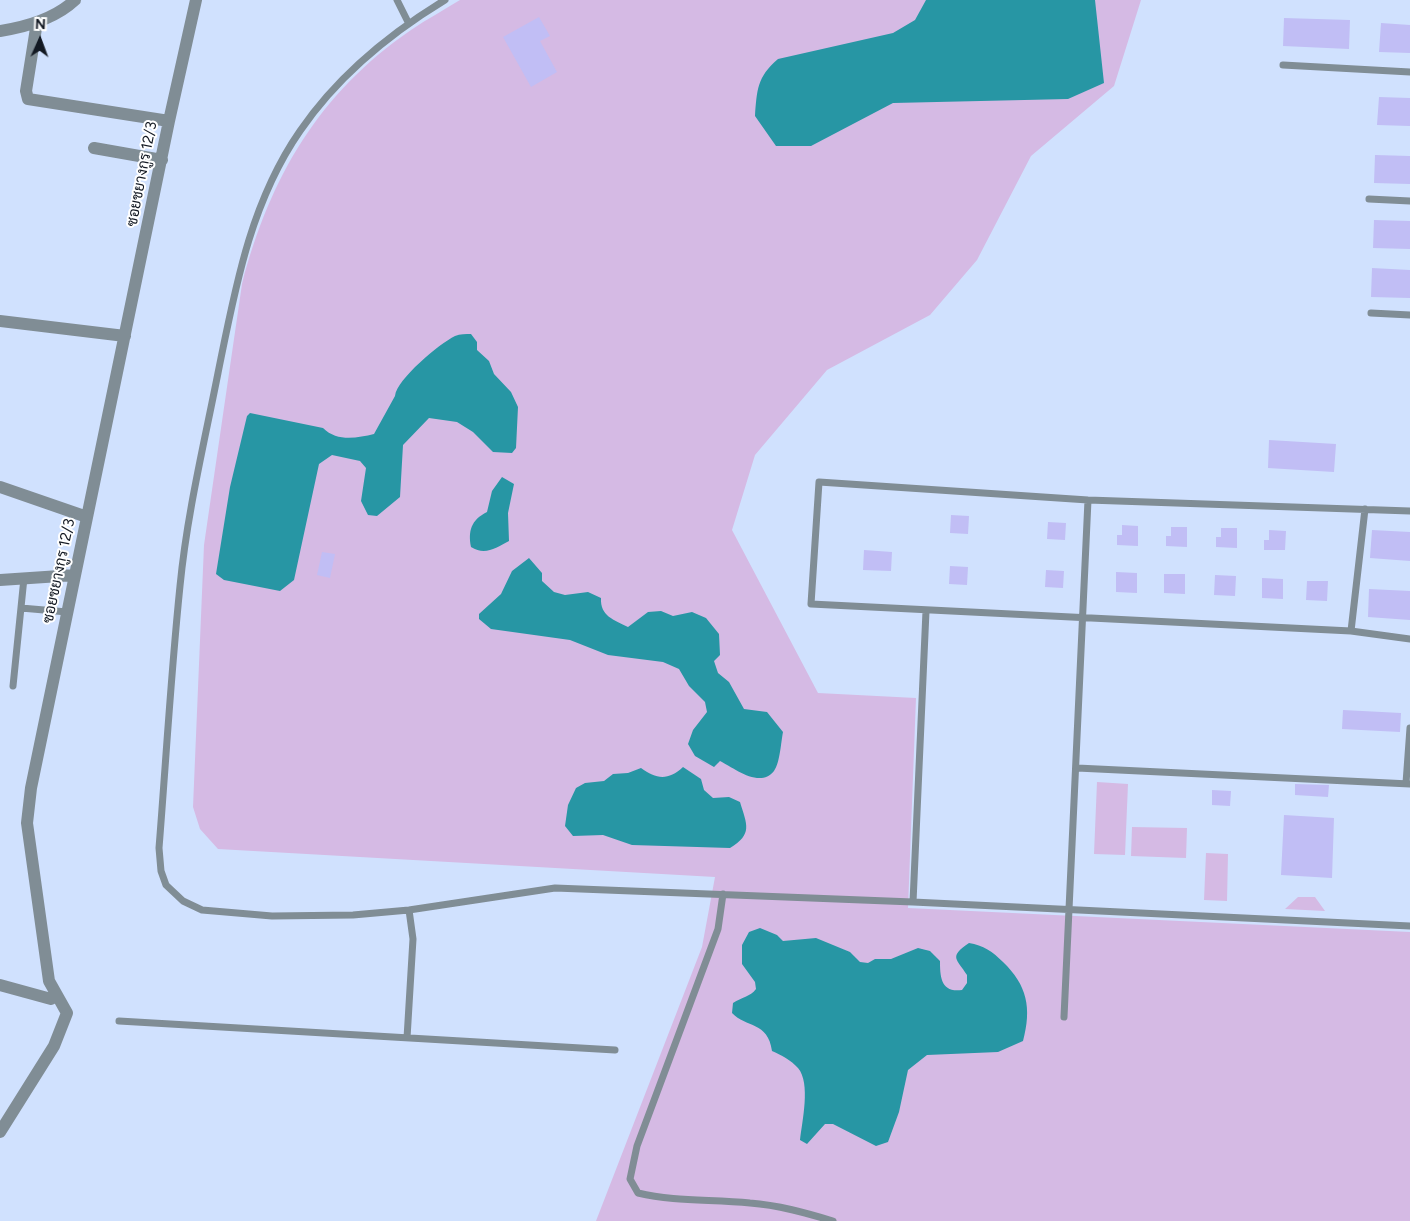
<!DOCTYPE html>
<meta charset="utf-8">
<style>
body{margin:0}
#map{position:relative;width:1410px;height:1221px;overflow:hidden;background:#d0e1fe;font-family:Figtree,sans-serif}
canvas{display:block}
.north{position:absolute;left:15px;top:15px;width:50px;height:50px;-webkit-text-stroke:4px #fff;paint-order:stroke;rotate:2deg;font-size:14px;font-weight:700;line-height:20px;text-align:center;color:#131923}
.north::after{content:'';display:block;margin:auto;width:18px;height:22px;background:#131923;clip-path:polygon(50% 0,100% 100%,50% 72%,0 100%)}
</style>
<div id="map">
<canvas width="1410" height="1221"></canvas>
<div class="north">N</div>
</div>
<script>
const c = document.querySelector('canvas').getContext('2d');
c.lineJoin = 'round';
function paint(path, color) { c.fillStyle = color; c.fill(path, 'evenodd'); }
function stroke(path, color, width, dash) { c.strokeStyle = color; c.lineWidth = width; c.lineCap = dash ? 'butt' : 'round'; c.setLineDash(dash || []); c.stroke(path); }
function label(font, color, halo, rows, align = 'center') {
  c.font = font + ' Figtree,Sarabun,sans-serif'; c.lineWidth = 4; c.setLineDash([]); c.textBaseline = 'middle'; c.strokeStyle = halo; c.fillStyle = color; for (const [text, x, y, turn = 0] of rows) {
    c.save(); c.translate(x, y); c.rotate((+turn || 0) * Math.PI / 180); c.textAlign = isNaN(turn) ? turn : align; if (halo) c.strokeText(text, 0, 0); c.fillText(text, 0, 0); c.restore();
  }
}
const green = new Path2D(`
 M460,0H1141L1114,86L1031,156L977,260L930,315L827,370L755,455L732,530L818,693L916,698L908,908L1410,932V1221H596L702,947L715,877L218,849L200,829L193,807L204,545L242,284C270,177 319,93 411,30C427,19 444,10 460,0Z
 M1097,782L1128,784L1125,855L1094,854Z
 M1132,827L1187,828L1186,858L1131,856Z
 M1206,853L1228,854L1227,901L1204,900Z
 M1298,897H1315L1325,911L1285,909Z`);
const water = new Path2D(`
 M926,0H1095L1104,83L1068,99L893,103L811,146H776L755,116C757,90 757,77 778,59L893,33L915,20Z
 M471,334L477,342V350L489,361L494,374L511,392L518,407L516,448L512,453L493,452L473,432L457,422L429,418L403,445L400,497L377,516L368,515L361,501L366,468L360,461L332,455L319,464L294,580L280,591L224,580L216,574L230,487L247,416L250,413L323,428C337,442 357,438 374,434L395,396C397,379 439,344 455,336C460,334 466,334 471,334Z
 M502,477L514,484L508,513L509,541C496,548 485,556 471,547C468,531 471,520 487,512L492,491Z
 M529,558L542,573V581L554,592L565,595L588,592L601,598C600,616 614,620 628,627L648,612L661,611L673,616L692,612L706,618L719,634L720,655L714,661L718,673L729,682L744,709L767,712L783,732C781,742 780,763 774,771C760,789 734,768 720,761L714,767L695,756L688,744L693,730L707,712L705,702L689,686L679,669L663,662L608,655L570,640L491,629L479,619V614L501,594L512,571Z
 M683,767L701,779L704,790L713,798L729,797L740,802C747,825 753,834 730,848L632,845L603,835L573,836L565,826L568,805L576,788L585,783L604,781L613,774L628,773L641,768C656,779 668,781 683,767Z
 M760,928L777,935L783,941L816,938L850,952L860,962L868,963L875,959H891L918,948L930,951L940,961C940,977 941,993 962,990L967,983V975C957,959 948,957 969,943C983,945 993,952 1003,962C1027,985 1032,1008 1023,1041L998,1052L927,1055L908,1070L899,1112L888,1142L876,1146L833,1124H825L807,1144L800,1140C802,1122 811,1083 798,1068C791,1060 781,1055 772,1051C768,1021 746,1028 732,1013L733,1003C742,997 750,997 756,989L755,982L742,964V945L749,932Z`);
const building = new Path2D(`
 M539,17L550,36L540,41L557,72L531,87L503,37Z
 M1284,18L1350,20L1349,49L1283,46Z
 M1381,23L1410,25V53L1379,52Z
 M1379,97L1410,98V126L1377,125Z
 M1375,155L1410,156V184L1374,183Z
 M1374,220L1410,221V249L1373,248Z
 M1372,268L1410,270V298L1371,297Z
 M1269,440L1336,444L1334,472L1268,468Z
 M951,515L969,516L968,534L950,533Z
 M1048,522L1066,523L1065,540L1047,539Z
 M1122,525L1138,526V546L1117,545V535H1122Z
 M1171,527H1187V547L1166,546V536H1171Z
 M1221,528H1237V548L1216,547V537H1221Z
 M1269,530L1286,531L1285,550H1264V540H1269Z
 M1372,530L1410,532V561L1370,558Z
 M864,550L892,552L891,571L863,570Z
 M322,552L335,554L330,578L317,575Z
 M950,566L968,567L967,585L949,584Z
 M1046,570L1064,571L1063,588L1045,587Z
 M1116,572L1137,573V593L1116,592Z
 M1164,574H1185V594L1164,593Z
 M1215,575L1236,576L1235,596L1214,595Z
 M1262,578L1283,579V599L1262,598Z
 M1307,581H1328L1327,601L1306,600Z
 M1369,589L1410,591V620L1368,617Z
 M1343,710L1401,713L1400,732L1342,729Z
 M1295,784L1329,785L1328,797L1295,795Z
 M1212,790L1231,791L1230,806L1212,805Z
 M1284,815L1334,818L1332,878L1281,875Z`);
const lane = new Path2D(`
 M397,0L408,22
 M445,0C389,34 337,77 300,131C250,203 235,289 218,373C204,444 187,514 180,586C171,673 166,760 159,848L161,871L166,885L183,901L202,910L272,916L353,915L409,910L555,888L913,902L1410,926
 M1283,65L1410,72
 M1369,199L1410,201
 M1371,313L1410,315
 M1410,511L1088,500L819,482L811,604L1351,631L1410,639
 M21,608L67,612
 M1351,631L1365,509
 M13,686L24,578
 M1077,768L1410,784
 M1406,783L1410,728
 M723,894L718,929L637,1146L630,1179L638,1193C675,1202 712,1199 750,1203C778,1205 806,1213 833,1221
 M913,902L926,611
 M1064,1017L1088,500
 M119,1021L615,1050
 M407,1038L413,939L409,910`);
const street = new Path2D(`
 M37,22L26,91L28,99L169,121
 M0,31C26,27 55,19 75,0
 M94,148L162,160
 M0,321L125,336
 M0,487L87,517
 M0,580L75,575
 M0,985L51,999L57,996
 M0,1132L54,1046L67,1013L49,981L27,823L31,788L169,121L196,0`);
const streetNames = [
 ["ซอยชยางกูร 12/3",142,174,-79],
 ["ซอยชยางกูร 12/3",59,571,-78]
];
paint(green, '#d5bae4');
paint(water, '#2796a4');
paint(building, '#c1bef5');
stroke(lane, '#808d95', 7);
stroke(street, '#808d95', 12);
label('15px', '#131923', '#fff', streetNames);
</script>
